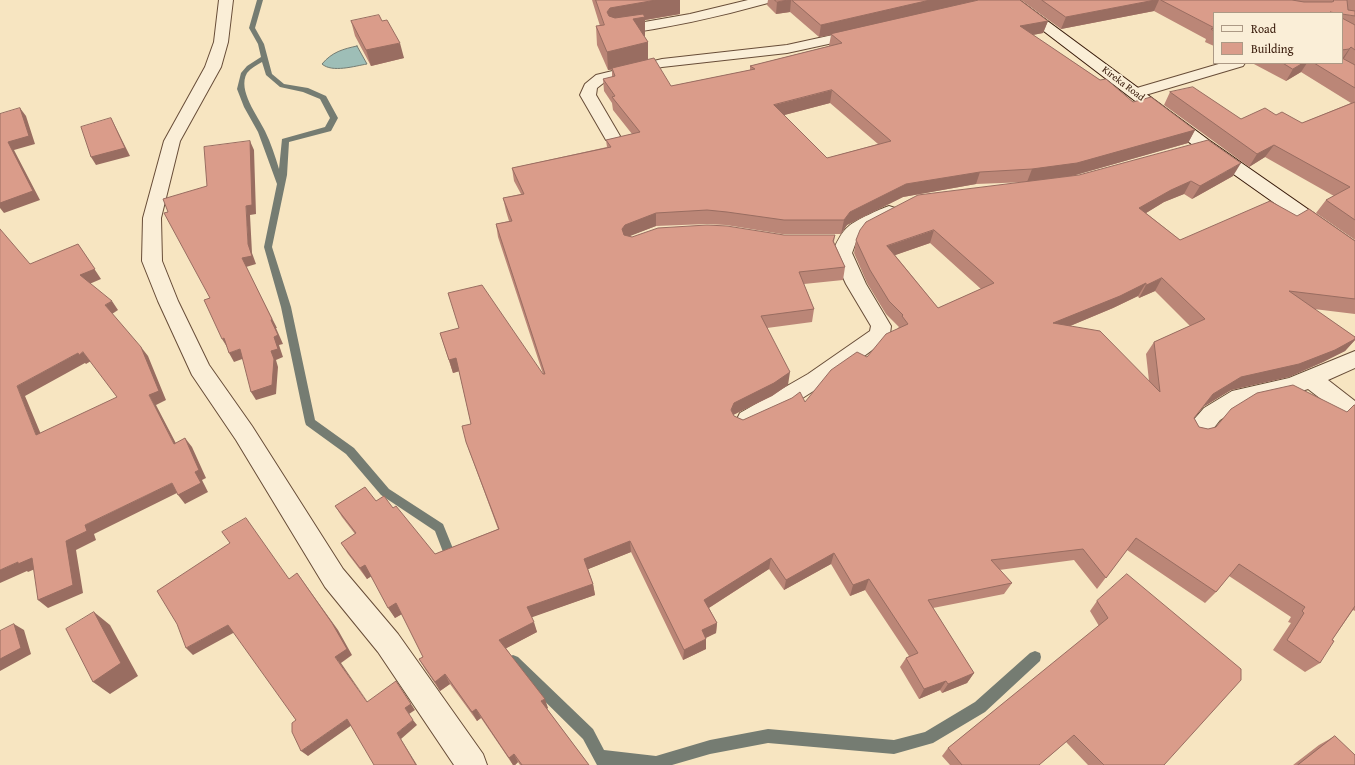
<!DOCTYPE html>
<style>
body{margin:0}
#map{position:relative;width:1355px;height:765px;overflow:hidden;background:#f7e5c1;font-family:"Gentium Book Plus",serif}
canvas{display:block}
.legend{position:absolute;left:1213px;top:12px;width:130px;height:52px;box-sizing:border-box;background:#faeed7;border:1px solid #ac9985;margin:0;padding:5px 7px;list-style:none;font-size:12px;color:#381a0a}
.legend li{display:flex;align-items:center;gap:8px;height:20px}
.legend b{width:20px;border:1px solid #ac9985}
</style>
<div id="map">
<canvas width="1355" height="765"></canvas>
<ul class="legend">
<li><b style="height:5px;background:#faeed7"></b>Road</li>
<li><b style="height:11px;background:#da9c8a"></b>Building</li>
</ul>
</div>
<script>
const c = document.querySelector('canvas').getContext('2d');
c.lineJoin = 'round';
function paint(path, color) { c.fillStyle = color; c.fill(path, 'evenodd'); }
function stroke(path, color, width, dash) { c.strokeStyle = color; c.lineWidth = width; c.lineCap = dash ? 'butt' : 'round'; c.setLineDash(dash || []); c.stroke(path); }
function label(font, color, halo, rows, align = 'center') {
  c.font = font + ' "Gentium Book Plus",serif'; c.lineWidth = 3.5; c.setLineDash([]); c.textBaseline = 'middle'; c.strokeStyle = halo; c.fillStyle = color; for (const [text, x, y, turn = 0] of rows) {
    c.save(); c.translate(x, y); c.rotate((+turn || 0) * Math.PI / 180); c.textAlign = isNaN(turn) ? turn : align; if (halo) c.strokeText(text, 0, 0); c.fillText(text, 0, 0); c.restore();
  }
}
const water = new Path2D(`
 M357,46L367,64C355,66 332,73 322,64C332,52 343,49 357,46Z`);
const stream = new Path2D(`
 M257,0H263L255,28L264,44L272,74L284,84L308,88L326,96L338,118L331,131L289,142L287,175L272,247L291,307L315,420L354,448L389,489L443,524L458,561L456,565L452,566L448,565L435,531L381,495L346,454L306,425L305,422L281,307L264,247L277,184L258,132L244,107L237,89L241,73L247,66L261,57L258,44L249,28ZM262,62L266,75L280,87L303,92L320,99L330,118L325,127L282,139L279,169C275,156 271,143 265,131C258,116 237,90 247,73C251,68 257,65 262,62Z
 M1035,651L1040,653L1041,657L1040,661L985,712L933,743L894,754L768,743L710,754L672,765H597L583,739L508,665L507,661L508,657L513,655L518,657L593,729L604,750L656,756L710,740L768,729L894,740L925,732L975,702L1030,653Z`);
const street = new Path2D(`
 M219,0H233L228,42L221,67L180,141L161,218L162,261L178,301L209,365L252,426L343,569L398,634L483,754L487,765H454L378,652L325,587L236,440L192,375L158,301L142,261L143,218L164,141L205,67L214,42Z
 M748,0H770L768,3C718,17 667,28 616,35L611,34L609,31L611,28L616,27L690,14Z
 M860,29L865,30L867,33L865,36L787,53L662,67L606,81L597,88L596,95L620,136L618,140L612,141L606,140L580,95L585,84L596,75L662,59L787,45Z
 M1222,63H1245L1243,66L1142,96L1136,98L1130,96L1128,93L1130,90Z
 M889,206L895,208L898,212L895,216L862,234L856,242L852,253L866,284L891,326L890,334L887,339L840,374L790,406L756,425L748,428L740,425L737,419L740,413L808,374L870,331L871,326L846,284L832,253C836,244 841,232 849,226C856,220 880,209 889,206Z
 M1355,351V368L1328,380L1355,401V422L1347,419L1308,389L1293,394L1246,404L1220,420L1206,438L1198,440L1190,438L1186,431L1190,424L1204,408L1232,391L1289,378Z`);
const secondary = new Path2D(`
 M1003,0H1019L1210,141L1355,242V257L1348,255L1198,149Z`);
const wall = new Path2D(`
 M592,0H680V14L645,20V36H644L648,42V59L671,86L750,70V66L829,46L831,35L819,37L790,12L776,14L767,5L768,0H978L1048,21L1043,33L1033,35L1133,102L1195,130L1188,143L1072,176L1027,182L976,184L903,197L847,225L841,234H782L726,225L707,224L656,226L629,236L632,237L835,235L834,242L845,267L843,280L804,284L814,309L812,322L767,328L788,385L772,396L733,415L734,416L743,420L805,402L867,357L898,328L899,327L886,314L867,283L854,253L856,240L866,222L1233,176L1192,199L1184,194L1164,202L1146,213L1180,240L1297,216L1355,241V314L1314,309L1355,337V340L1345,351L1323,362L1289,377L1231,390L1203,407L1194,418L1199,427L1208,429L1347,412L1355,405V611L1353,610L1332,640L1320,663L1305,672L1273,650L1291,623L1288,622L1291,617L1229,576L1216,592L1205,603L1127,550L1097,589L1074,560L999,570L1012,583L1004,594L933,608L974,673L967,683L942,693L940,690L919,699L900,667L906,658L909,656L865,590L850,596L831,564L784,590L769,569L709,608L717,623L716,633L706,638V649L683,660L631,552L588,569L593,584L595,595L531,617L537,632L506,648L548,708L547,709L589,765H520L518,762L515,765H513L481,718L477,721L450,684L440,691L425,669L419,659L423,657L402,614L395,618L371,576L367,579L348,554L341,543L355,534L342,517L335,506L376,501L393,508L435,554L498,529L466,442L471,424L459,371L453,373L440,333L543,374L498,237L496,224L509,221L506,211L503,198L521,194L514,181L512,168L607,147L606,140L632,134L613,110L612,103L604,91L603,79L612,77V70H608L597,45L596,26H600ZM830,103L878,144L827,158L784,115ZM930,243L981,289L938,308L895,255ZM1155,291L1190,326L1154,342L1146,354L1149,381L1070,326L1113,308L1138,296L1139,298Z
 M1021,0H1355V16L1342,13H1214V46L1205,42L1206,39L1154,11L1061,29Z
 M1342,14L1355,16V240L1316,213L1326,200L1334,196L1265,157L1249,167L1164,105L1170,92L1241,119L1276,115L1302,123L1351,103L1301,72L1286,81L1252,63H1342Z
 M351,21H382L404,58L371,66L355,36Z
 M1127,574L1164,765H1088L1066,742L1039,765H950L942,756L948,748L1099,626L1090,611L1097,601Z
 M1335,736L1355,765H1293L1319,745Z`);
const shadedWall = new Path2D(`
 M656,0H680V14L645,20V36L634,37L611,27L607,12L610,8Z
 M788,0H791L790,12L776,14L777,2Z
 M930,0H978L831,34V35L819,37L821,25Z
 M1155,0H1159L1154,11L1061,29L1066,17Z
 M1048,21L1043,33L1016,38L1020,26Z
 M648,42V61L608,70L607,52Z
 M400,43L404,58L371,66L366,50Z
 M1351,47L1343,60L1342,59L1349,49Z
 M1303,63H1307L1301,72L1286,81L1293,69Z
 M832,90L830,103L773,118L774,105Z
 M20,108L26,116L35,144L14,150L40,200L4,213L0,208V203L8,142Z
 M111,118L130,156L96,165L91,157Z
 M1195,130L1188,143L1072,176L1027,182L1032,169Z
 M250,141L254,150L256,214L250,215L252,253L256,264L246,267L277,328H276L283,344L279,345L283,357L276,360L278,367L276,394L256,400L251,392L242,258L248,244L246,206Z
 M1274,145L1265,157L1249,167L1257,154Z
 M1241,163L1233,176L1192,199L1200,186Z
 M980,172L976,184L903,197L847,225L841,234L844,220L850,212L906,184Z
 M1191,181L1184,194L1164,202L1133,221L1139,208L1171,190Z
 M656,213V226L625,238L623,242L622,229L625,225Z
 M934,230L930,243L884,259L887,246Z
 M78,244L101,279L87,285L80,275Z
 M1162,278L1155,291L1139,298L1146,285Z
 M1146,283L1138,296L1113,308L1046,336L1053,323Z
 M112,301L118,310L112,314L105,305Z
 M224,338L230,346L227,347L222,339Z
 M1355,339V340L1345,351L1323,362L1289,377L1231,390L1203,407L1213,394L1241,377Z
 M141,347L148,356L166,400L156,405L181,453L174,444L149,395Z
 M240,349L245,358L234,362L229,353Z
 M83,352L91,361L86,364L85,363L25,396L45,444L36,435L17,386L78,353Z
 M456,358L460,371L453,373L449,360Z
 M790,372L788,385L772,396L733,415L731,410L734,403Z
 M185,438L192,447L206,478L202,480L208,492L185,504L178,495L195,472Z
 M172,483L179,492L94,534L96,540L76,550L83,593L48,608L38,600L66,541L85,525Z
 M630,541L631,552L586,570L584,559Z
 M834,553L831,564L784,590L786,580Z
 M32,558L42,566L28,572L27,571L0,583V570L18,562Z
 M771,558L769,569L704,611V600Z
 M365,565L372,576L367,579L360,568Z
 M297,573L338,630L352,655L341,663L372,708L335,657Z
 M869,579L865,590L850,596L853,585Z
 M593,584L595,595L530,618L527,607Z
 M396,603L402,614L395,618L388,608Z
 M94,612L110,625L138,676L110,694L93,682Z
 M534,622L537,632L503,650L499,640Z
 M717,623L716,633L701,640L702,630Z
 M14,624L24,630L31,654L0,671V659Z
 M228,625L235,632L193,655L186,648Z
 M706,639V649L683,660L684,650Z
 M974,673L967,683L942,693L948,684Z
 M445,674L450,684L440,691L435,682Z
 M396,681L415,710L409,714L405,708Z
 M946,681L940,690L919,699L924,689Z
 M545,699L548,708L544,710L541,701Z
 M476,709L481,718L477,721L472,712Z
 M347,719L352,725L308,756L301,751Z
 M413,720L417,725L401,739L417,765H416L397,733Z
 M514,754L518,762L515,765H513L509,758Z`);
const building = new Path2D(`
 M596,0H656L610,8L607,12L609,16L615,18L643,14L645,17L633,19L648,42L607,52L596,26L604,25Z
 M775,0H788L777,2Z
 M792,0H930L821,25Z
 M979,0H1020L1048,21L1020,26L1100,80L1106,79L1133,102L1151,97L1195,130L1077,163L1032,169L980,172L906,184L850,212L844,220H784L727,212L707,210L656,213L625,225L622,229L624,235L632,237L658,228L707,225L727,226L784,235H835L833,241L845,267L799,272L814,309L761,316L790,372L774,383L734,403L731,410L734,416L743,420L792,398L800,392L805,402L831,370L857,352L867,357L886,334L908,324L902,316L903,315L889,301L870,270L856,240L860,230L866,222L918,195L1079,175L1208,140L1241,163L1200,186L1191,181L1171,190L1139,208L1180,240L1270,201L1297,216L1309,209L1355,241V299L1289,291L1355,337V339L1335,350L1299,364L1241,377L1213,394L1194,418L1199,427L1208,429L1216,427L1231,409L1257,393L1293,385L1347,412L1354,405H1355V606L1332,640L1334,641L1320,663L1287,640L1304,613L1302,611L1305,607L1239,564L1216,592L1136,538L1106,578L1083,549L991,560L1012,583L928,600L974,673L948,684L946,681L924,689L906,658L918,653L869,579L853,585L834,553L786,580L771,558L704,600L717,623L702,630L706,639L684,650L630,541L584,559L593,584L527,607L534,622L499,640L545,699L541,701L589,765H522L514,754L509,758L476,709L472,712L445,674L435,682L419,659L423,657L396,603L388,608L365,565L360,568L341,543L356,533L335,506L365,487L376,501L384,496L393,508L396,506L435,554L499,529L466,442L462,426L471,424L456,358L449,360L440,333L459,328L448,293L482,285L543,374H545L496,224L512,221L503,198L524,194L512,168L611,147L606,140L640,132L612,97L615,96L603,79L615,76L612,68L654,58L671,86L755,69L750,66L842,43L831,34ZM832,90L891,141L827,158L774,105ZM934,230L994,283L938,308L887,246ZM1162,278L1205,319L1154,342L1160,392L1100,331L1053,323L1120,296L1146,283V285Z
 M1042,0H1155L1066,17Z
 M1161,0H1292L1304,2H1332L1334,1L1333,0H1347L1348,10L1355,11V16L1342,14V13H1336L1330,12L1332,13H1214V31L1211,29L1214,28Z
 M379,15L382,21L387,20L400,43L366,50L351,21Z
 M1342,18L1355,25V50L1351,47L1349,49L1342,50Z
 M1342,58L1355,65V88L1314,63H1342Z
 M1283,63H1303L1293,69Z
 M1193,87L1241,119L1265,108L1276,115L1282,112L1302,123L1355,102V220L1326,200L1350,187L1274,145L1257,154L1170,92Z
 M20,108L29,136L8,142L33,191L0,203V114Z
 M111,118L125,148L91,157L81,127Z
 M250,141L252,205L246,206L248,244L252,256L242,258L272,319L271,320L278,335L274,337L278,349L271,351L274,359L272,385L251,392L240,349L229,353L224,338L222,339L204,300L210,298L164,213L168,212L163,199L207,186L204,147Z
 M0,229L30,264L78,244L95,269L80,275L112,301L105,305L141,347L159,391L149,395L174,444L185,438L199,470L195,472L201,483L178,495L172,483L85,525L87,531L66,541L73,585L38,600L32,558L18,564V562L0,570ZM83,352L117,397L36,435L17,386L78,353L79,355Z
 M246,518L289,579L297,573L332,623L347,649L335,657L367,702L396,681L411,704L405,708L413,720L397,733L416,765H374L347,719L301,751L292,732V723L296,720L228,625L186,648L177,624L157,591L230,543L222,532Z
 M1127,574L1241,669V680L1164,765H1104L1074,735L1039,765H962L948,748L1108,618L1097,601Z
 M94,612L121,663L93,682L66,629Z
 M14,624L21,648L0,659V631Z
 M1335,736L1355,755V765H1298Z`);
const farStreetnames = [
 ["Kireka Road",1123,84,37]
];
paint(water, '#9ebeb7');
stroke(water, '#757c72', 1);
paint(stream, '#757c72');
stroke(street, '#684d38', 2);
stroke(secondary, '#381a0a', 2);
paint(street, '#faeed7');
paint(secondary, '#faeed7');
paint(wall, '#bb8677');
paint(shadedWall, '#996d61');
paint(building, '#da9c8a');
stroke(building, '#996d61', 1);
label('10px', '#381a0a', '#faeed7', farStreetnames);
</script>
